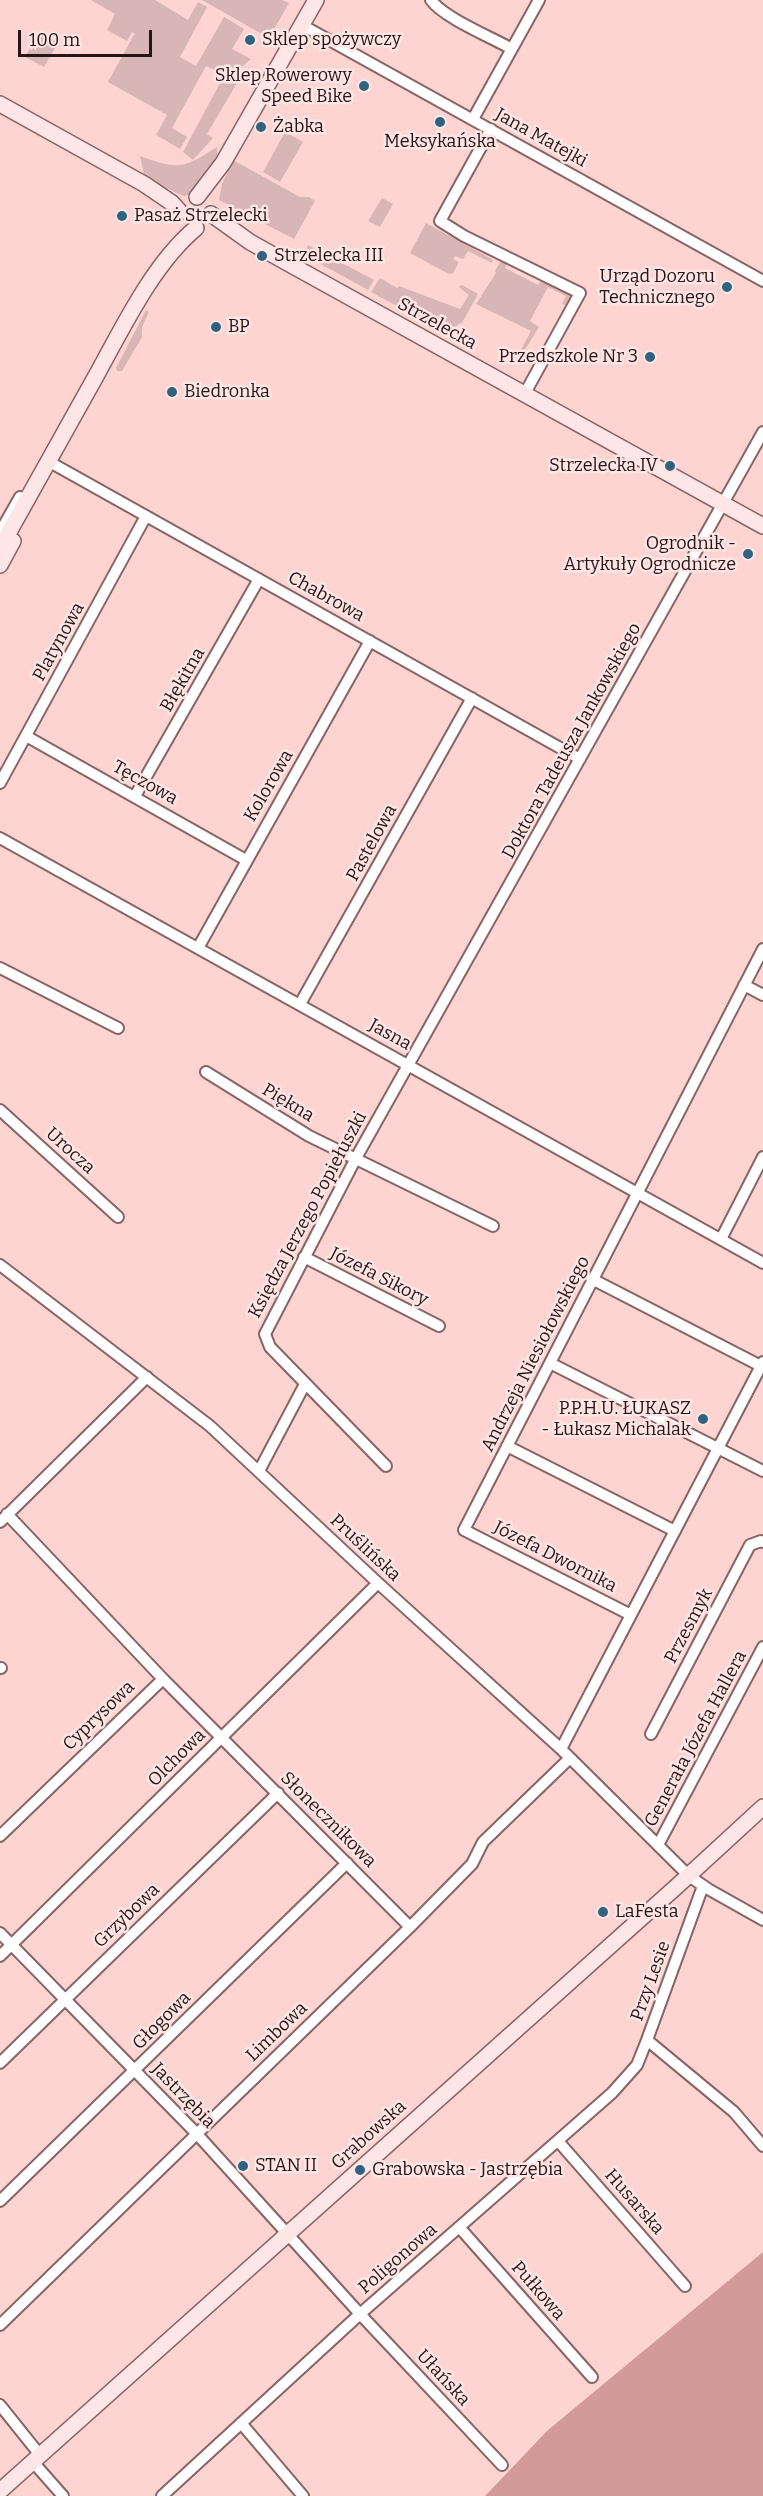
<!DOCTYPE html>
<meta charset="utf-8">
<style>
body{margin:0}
#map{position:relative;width:763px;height:2496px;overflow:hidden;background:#fdd4d2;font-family:Bitter,serif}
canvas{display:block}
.scale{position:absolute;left:18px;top:30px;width:134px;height:27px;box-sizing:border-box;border:3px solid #241615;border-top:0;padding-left:8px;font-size:18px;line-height:21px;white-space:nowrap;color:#241615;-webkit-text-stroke:4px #ffe5e4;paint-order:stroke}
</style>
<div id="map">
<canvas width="763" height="2496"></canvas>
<div class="scale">100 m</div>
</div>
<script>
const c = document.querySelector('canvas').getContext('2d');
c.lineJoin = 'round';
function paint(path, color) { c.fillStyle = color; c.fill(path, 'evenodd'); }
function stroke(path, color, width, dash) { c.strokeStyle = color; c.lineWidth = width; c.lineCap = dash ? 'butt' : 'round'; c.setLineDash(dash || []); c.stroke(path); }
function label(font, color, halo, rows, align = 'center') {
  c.font = font + ' Bitter,serif'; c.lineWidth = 5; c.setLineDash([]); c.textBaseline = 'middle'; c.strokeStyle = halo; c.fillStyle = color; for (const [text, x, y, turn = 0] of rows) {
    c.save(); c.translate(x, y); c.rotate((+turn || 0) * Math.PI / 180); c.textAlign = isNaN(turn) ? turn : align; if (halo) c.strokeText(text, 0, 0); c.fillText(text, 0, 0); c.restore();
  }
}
const green = new Path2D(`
 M91,0H155L188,20L198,2L207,7L180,57L196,66L224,17L244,29L232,49L251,59L238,70L226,65L221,73L206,66L172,128L187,137L180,149L156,135L167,115L108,82L135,33L132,32L127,41L107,30L115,14Z
 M202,0H282L289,3L269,38Z
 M39,32L58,43L44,67L25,57Z
 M227,70L241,76L207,134L213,138L193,160L183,152Z
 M285,132L303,142L280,182L263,172Z
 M217,147L218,159L193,194L184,196L145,179L140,156C179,170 182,169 217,147Z
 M233,160L300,197H309L315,201L294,239L219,200L222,184Z
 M382,198L393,204L380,227L368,221Z
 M426,223L493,260L492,263L468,251L463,259L455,256L453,259L459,262L453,273L449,274L410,253Z
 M308,245L374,280L368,290L308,257L304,253Z
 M503,257L509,259L505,268L538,285L542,279L573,295L565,305L562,304L566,296L548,287L530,321L539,327L521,356L518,355L531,331L476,304L496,273L495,271Z
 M380,278L397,288L399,286L460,309L469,295L459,287L462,285L478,294L462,323L458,324L451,335L371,292Z
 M146,310L149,312L142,327V337L122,371H117L116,368Z`);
const forest = new Path2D(`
 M763,2252V2496H485L548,2430Z`);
const street = new Path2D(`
 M431,0C444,18 491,37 512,49
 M302,25L763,281
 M473,119L539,0
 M491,129L440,221L464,236L580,293L524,395
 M55,465L580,759
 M0,532L20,497
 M26,736L246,860
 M0,783L146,516
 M135,796L259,579
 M0,838L763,1263
 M198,948L370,641
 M0,968L118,1028
 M744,985L763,995
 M300,1004L472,698
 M206,1072L309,1136L493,1226
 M0,1110L118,1217
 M721,1239L763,1157
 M304,1257L439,1326
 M0,1265L210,1426L378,1583L561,1749L689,1876L708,1889L763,1920
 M592,1279L761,1366
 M550,1363L763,1471
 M507,1446L675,1531
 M386,1466L270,1347L265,1334L356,1158L763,432
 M259,1471L305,1384
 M7,1514L163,1679
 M0,1522L147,1377
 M631,1615L464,1530L763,949
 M0,1668H1
 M651,1734L750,1545L761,1541L763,1542
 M561,1749L763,1362
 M0,1836L163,1679L410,1927
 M658,1845L763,1647
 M703,1886L647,2040L734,2112L763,2146
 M0,1933L196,2133L360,2314L502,2465
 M0,1956L378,1583
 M0,2063L278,1793
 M558,2141L685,2286
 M0,2201L347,1863
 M459,2227L592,2377
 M0,2325L410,1927L472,1864L483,1842L570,1758
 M0,2405L40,2455
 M241,2423L303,2496
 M33,2462L63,2496
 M162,2496L360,2314L612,2093L637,2065L647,2040`);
const secondary = new Path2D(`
 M0,104L144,184L172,203L180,212
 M197,197L223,163L316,0
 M211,214L250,242L293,266L763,526
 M0,548C32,491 64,433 96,376C123,327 153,264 196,228
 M0,565L13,541
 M0,2491L676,1887L763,1807`);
const markers = [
 [250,40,6,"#306380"],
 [364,86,6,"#306380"],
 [440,122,6,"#306380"],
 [261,127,6,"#306380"],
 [122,216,6,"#306380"],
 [262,256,6,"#306380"],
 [727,287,6,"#306380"],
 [216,327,6,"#306380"],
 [650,357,6,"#306380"],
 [172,392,6,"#306380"],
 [670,466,6,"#306380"],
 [748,554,6,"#306380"],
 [703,1419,6,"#306380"],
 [603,1912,6,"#306380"],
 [243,2166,6,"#306380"],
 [360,2170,6,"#306380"]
];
const poiNames = [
 ["Sklep spożywczy",262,40],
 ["Sklep Rowerowy",352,76,"right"],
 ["Speed Bike",352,97,"right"],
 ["Żabka",273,127],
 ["Meksykańska",440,142,"center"],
 ["Pasaż Strzelecki",134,216],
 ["Strzelecka III",274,256],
 ["Urząd Dozoru",715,277,"right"],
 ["Technicznego",715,298,"right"],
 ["BP",228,327],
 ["Przedszkole Nr 3",638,357,"right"],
 ["Biedronka",184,392],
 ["Strzelecka IV",658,466,"right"],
 ["Ogrodnik -",736,544,"right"],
 ["Artykuły Ogrodnicze",736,565,"right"],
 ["P.P.H.U. ŁUKASZ",691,1409,"right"],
 ["- Łukasz Michalak",691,1430,"right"],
 ["LaFesta",615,1912],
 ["STAN II",255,2166],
 ["Grabowska - Jastrzębia",372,2170]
];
const streetNames = [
 ["Jana Matejki",541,138,29],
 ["Strzelecka",437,324,29],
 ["Chabrowa",326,597,29],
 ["Platynowa",59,642,-61],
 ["Błękitna",183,680,-60],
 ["Doktora Tadeusza Jankowskiego",572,741,-61],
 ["Tęczowa",145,783,29],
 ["Kolorowa",269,786,-60],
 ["Pastelowa",372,843,-61],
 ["Jasna",390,1035,29],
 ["Piękna",288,1103,31],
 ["Urocza",70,1151,42],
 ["Księdza Jerzego Popiełuszki",308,1215,-62],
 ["Józefa Sikory",379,1277,27],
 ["Andrzeja Niesiołowskiego",536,1354,-63],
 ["Pruślińska",365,1548,43],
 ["Józefa Dwornika",555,1557,27],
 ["Przesmyk",689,1626,-62],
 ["Cyprysowa",99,1716,-44],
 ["Generała Józefa Hallera",696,1739,-62],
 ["Olchowa",177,1758,-45],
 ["Słonecznikowa",328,1820,45],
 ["Grzybowa",127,1916,-44],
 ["Przy Lesie",651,1981,-70],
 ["Głogowa",162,2021,-45],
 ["Limbowa",277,2032,-44],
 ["Jastrzębia",183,2096,46],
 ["Grabowska",369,2135,-42],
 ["Husarska",634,2202,49],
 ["Poligonowa",398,2259,-41],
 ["Pułkowa",538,2291,49],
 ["Ułańska",443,2378,47]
];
paint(green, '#d8b6b5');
paint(forest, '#d29b9a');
stroke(street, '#886464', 14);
stroke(secondary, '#886464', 18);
stroke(street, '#fff', 10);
stroke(secondary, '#ffe6e6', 15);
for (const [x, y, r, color] of markers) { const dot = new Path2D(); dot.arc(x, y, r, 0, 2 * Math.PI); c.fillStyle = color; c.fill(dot); stroke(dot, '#ffe5e4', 2); }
label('18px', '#241615', '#ffe5e4', poiNames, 'left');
label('18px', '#241615', '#ffe5e4', streetNames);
</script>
